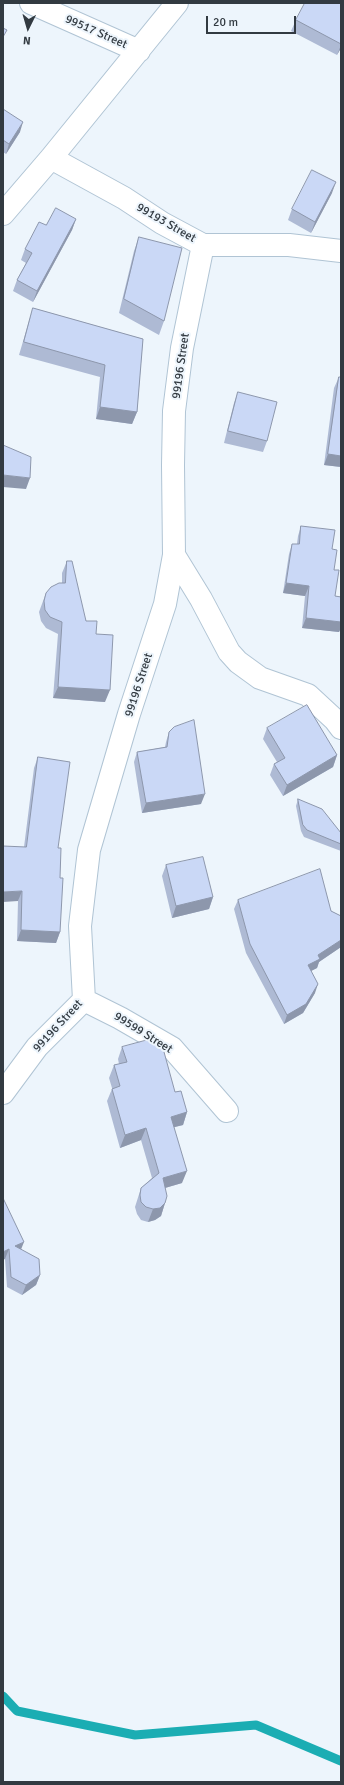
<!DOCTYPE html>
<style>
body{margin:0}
#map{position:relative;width:344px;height:1785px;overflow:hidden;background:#edf5fc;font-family:Signika,sans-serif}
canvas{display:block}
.frame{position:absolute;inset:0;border:4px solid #323a41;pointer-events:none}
.north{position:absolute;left:8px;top:8px;width:40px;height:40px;-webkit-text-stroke:3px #edf5fc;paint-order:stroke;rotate:185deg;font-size:11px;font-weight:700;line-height:16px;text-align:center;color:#323a41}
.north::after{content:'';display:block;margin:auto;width:14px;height:18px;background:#323a41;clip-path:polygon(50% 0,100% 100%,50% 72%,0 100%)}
.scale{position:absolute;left:206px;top:16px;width:90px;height:18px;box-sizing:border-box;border:2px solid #323a41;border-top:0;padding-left:5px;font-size:12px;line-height:14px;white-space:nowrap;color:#323a41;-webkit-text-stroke:3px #edf5fc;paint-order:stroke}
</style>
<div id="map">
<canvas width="344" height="1785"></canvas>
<div class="frame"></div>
<div class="north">N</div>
<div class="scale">20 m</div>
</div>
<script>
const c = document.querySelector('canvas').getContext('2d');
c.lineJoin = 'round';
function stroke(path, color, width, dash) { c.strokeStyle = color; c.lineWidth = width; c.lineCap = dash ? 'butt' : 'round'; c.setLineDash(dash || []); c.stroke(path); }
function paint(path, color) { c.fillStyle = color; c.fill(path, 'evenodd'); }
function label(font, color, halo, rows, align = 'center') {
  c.font = font + ' Signika,sans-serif'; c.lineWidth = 4; c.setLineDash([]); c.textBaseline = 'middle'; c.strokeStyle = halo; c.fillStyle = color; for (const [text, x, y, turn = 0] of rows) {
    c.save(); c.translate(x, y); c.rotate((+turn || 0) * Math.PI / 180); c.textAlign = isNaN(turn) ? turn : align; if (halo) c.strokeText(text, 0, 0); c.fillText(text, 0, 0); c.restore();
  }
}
const stream = new Path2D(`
 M3,1696L17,1711L135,1735L256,1725L341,1761`);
const minor = new Path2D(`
 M31,3L139,51
 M51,158L124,198L162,223L203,245H289L341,251
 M3,214L51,158L177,3
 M174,555L201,599L229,652L238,662L260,678L308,695L335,720L341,728
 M84,1000L120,1018L172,1048L227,1111
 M3,1093L37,1047L84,1000L80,926L89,850L129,714L165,604L174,555L173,465L174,411L182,348L203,245`);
const wall = new Path2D(`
 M341,3V48L337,55L291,31L296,20Z
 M3,109L20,132L6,154L3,152Z
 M332,193L311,233L288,220L292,209Z
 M76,219L72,230L33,302L13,291L17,280L26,263L21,260L25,249L46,225Z
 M139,237L164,321L159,335L119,313L134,251Z
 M33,308L143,339L137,412L132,424L96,419L100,377L19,355L29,321Z
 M339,377H341V467L324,465L334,388Z
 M238,392L267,441L263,452L224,443L234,403Z
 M301,526L332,549L334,570L335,596L341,597V628L339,632L302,628L305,596L283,593L289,554L292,544H297L298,536Z
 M67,561L86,621L96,634L105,702L53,698L58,634L46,628L41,621L39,612L46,593L62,583V573Z
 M267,728L337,755L333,767L283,796L270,775L274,764L277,762L263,739Z
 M169,732L201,804L142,813L134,762L137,752L165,747L166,742Z
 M38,757L58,848L60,878V932L56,943L17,941L18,901L24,847L34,768Z
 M298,799L341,833V851L304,837L301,831L296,806Z
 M166,865L213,897L209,909L172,918L162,876Z
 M238,900L331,911L341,916V947L319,962L317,968L311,971L315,993L303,1013L284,1024L246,953L234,909Z
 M122,1047L175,1092L187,1112L183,1125L174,1127L182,1183L165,1188V1203L161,1216L155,1220L148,1222L141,1220L137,1214L135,1207L141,1188L152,1178L141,1140L120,1148L107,1101L112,1089V1088L109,1078L114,1065L119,1064L118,1059Z
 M3,1198L21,1249L40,1275L36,1285L22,1295L7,1287L5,1259Z`);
const shadedWall = new Path2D(`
 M341,45V48L337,55Z
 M23,122L20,132L6,154L9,144Z
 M336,182L332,193L311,233L315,222Z
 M76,219L72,230L33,302L37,291Z
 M100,407L137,412L132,424L96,419Z
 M328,454L341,456V467L324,465Z
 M3,475L30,478L26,489L3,487Z
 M286,583L309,586L305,596L283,593Z
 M306,618L341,622V628L339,632L302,628Z
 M58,687L110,690L105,702L53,698Z
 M337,755L333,767L283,796L287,785Z
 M205,794L201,804L142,813L146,803Z
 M22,891L18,901L3,902V892Z
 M213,897L209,909L172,918L176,906Z
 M21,930L60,932L56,943L17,941Z
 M341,940V947L319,962L317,968L305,974L308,965L318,955Z
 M318,984L315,993L303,1013L284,1024L287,1015Z
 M187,1112L183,1125L167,1129L171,1117Z
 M146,1128L141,1140L120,1148L125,1135Z
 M187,1171L182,1183L158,1190L163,1178Z
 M165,1203L161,1216L155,1220L148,1222L153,1209Z
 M24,1242L20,1252L15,1246Z
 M9,1249L5,1259L3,1260V1252Z
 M40,1275L36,1285L22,1295L26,1285Z`);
const building = new Path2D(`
 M305,3H341V44L296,20Z
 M3,28L7,30L3,37Z
 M3,109L23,122L9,144L3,140Z
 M312,170L336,182L315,222L292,209Z
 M56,208L76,219L37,291L17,280L32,253L25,249L39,222L46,225Z
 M139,237L182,248L164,321L124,299Z
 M33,308L143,339L137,412L100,407L105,365L24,342Z
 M339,377H341V456L328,454Z
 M238,392L277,402L267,441L228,431Z
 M3,445L31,457L30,478L3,475Z
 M301,526L335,530L332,549L337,550L334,570H339L335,596L341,597V622L306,618L309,586L286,583L292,544H299Z
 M67,561H72L86,621H97L96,634L113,635L110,690L58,687L62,622L50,617L45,610L44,601L46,593L51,587L59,583H65Z
 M307,705L337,755L287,785L274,764L285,758L267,728Z
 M194,720L205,794L146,803L137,752L167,747L169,732L174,727Z
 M38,757L70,762L58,848H61L60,878H63L60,932L21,930L22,891L3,892V846L26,847Z
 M298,799L322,809L341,833V844L307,830L303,825Z
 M203,857L213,897L176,906L166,865Z
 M320,869L331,911L341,916V940L318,955L320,959L308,965L318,984L306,1004L287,1015L250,944L238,900Z
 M155,1038L161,1041L175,1092L181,1091L187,1112L171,1117L187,1171L163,1178L167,1196L165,1203L160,1208L153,1209L146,1207L141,1202L140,1195L141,1188L159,1173L146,1128L125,1135L112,1089L120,1086L114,1065L127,1062L122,1047Z
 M3,1198L24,1242L15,1246L39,1259L40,1275L26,1285L11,1277L9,1249L3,1252Z`);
const streetNames = [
 ["99517 Street",96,32,24],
 ["99193 Street",166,223,30],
 ["99196 Street",181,366,-82],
 ["99196 Street",139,685,-72],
 ["99196 Street",58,1026,-47],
 ["99599 Street",143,1033,32]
];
stroke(stream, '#1badb3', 9);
stroke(minor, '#b0c4d4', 24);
stroke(minor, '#fff', 22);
paint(wall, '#aebad4');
paint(shadedWall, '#8d97ac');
paint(building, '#cad8f6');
stroke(building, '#8d97ac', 1);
label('12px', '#323a41', '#edf5fc', streetNames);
</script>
